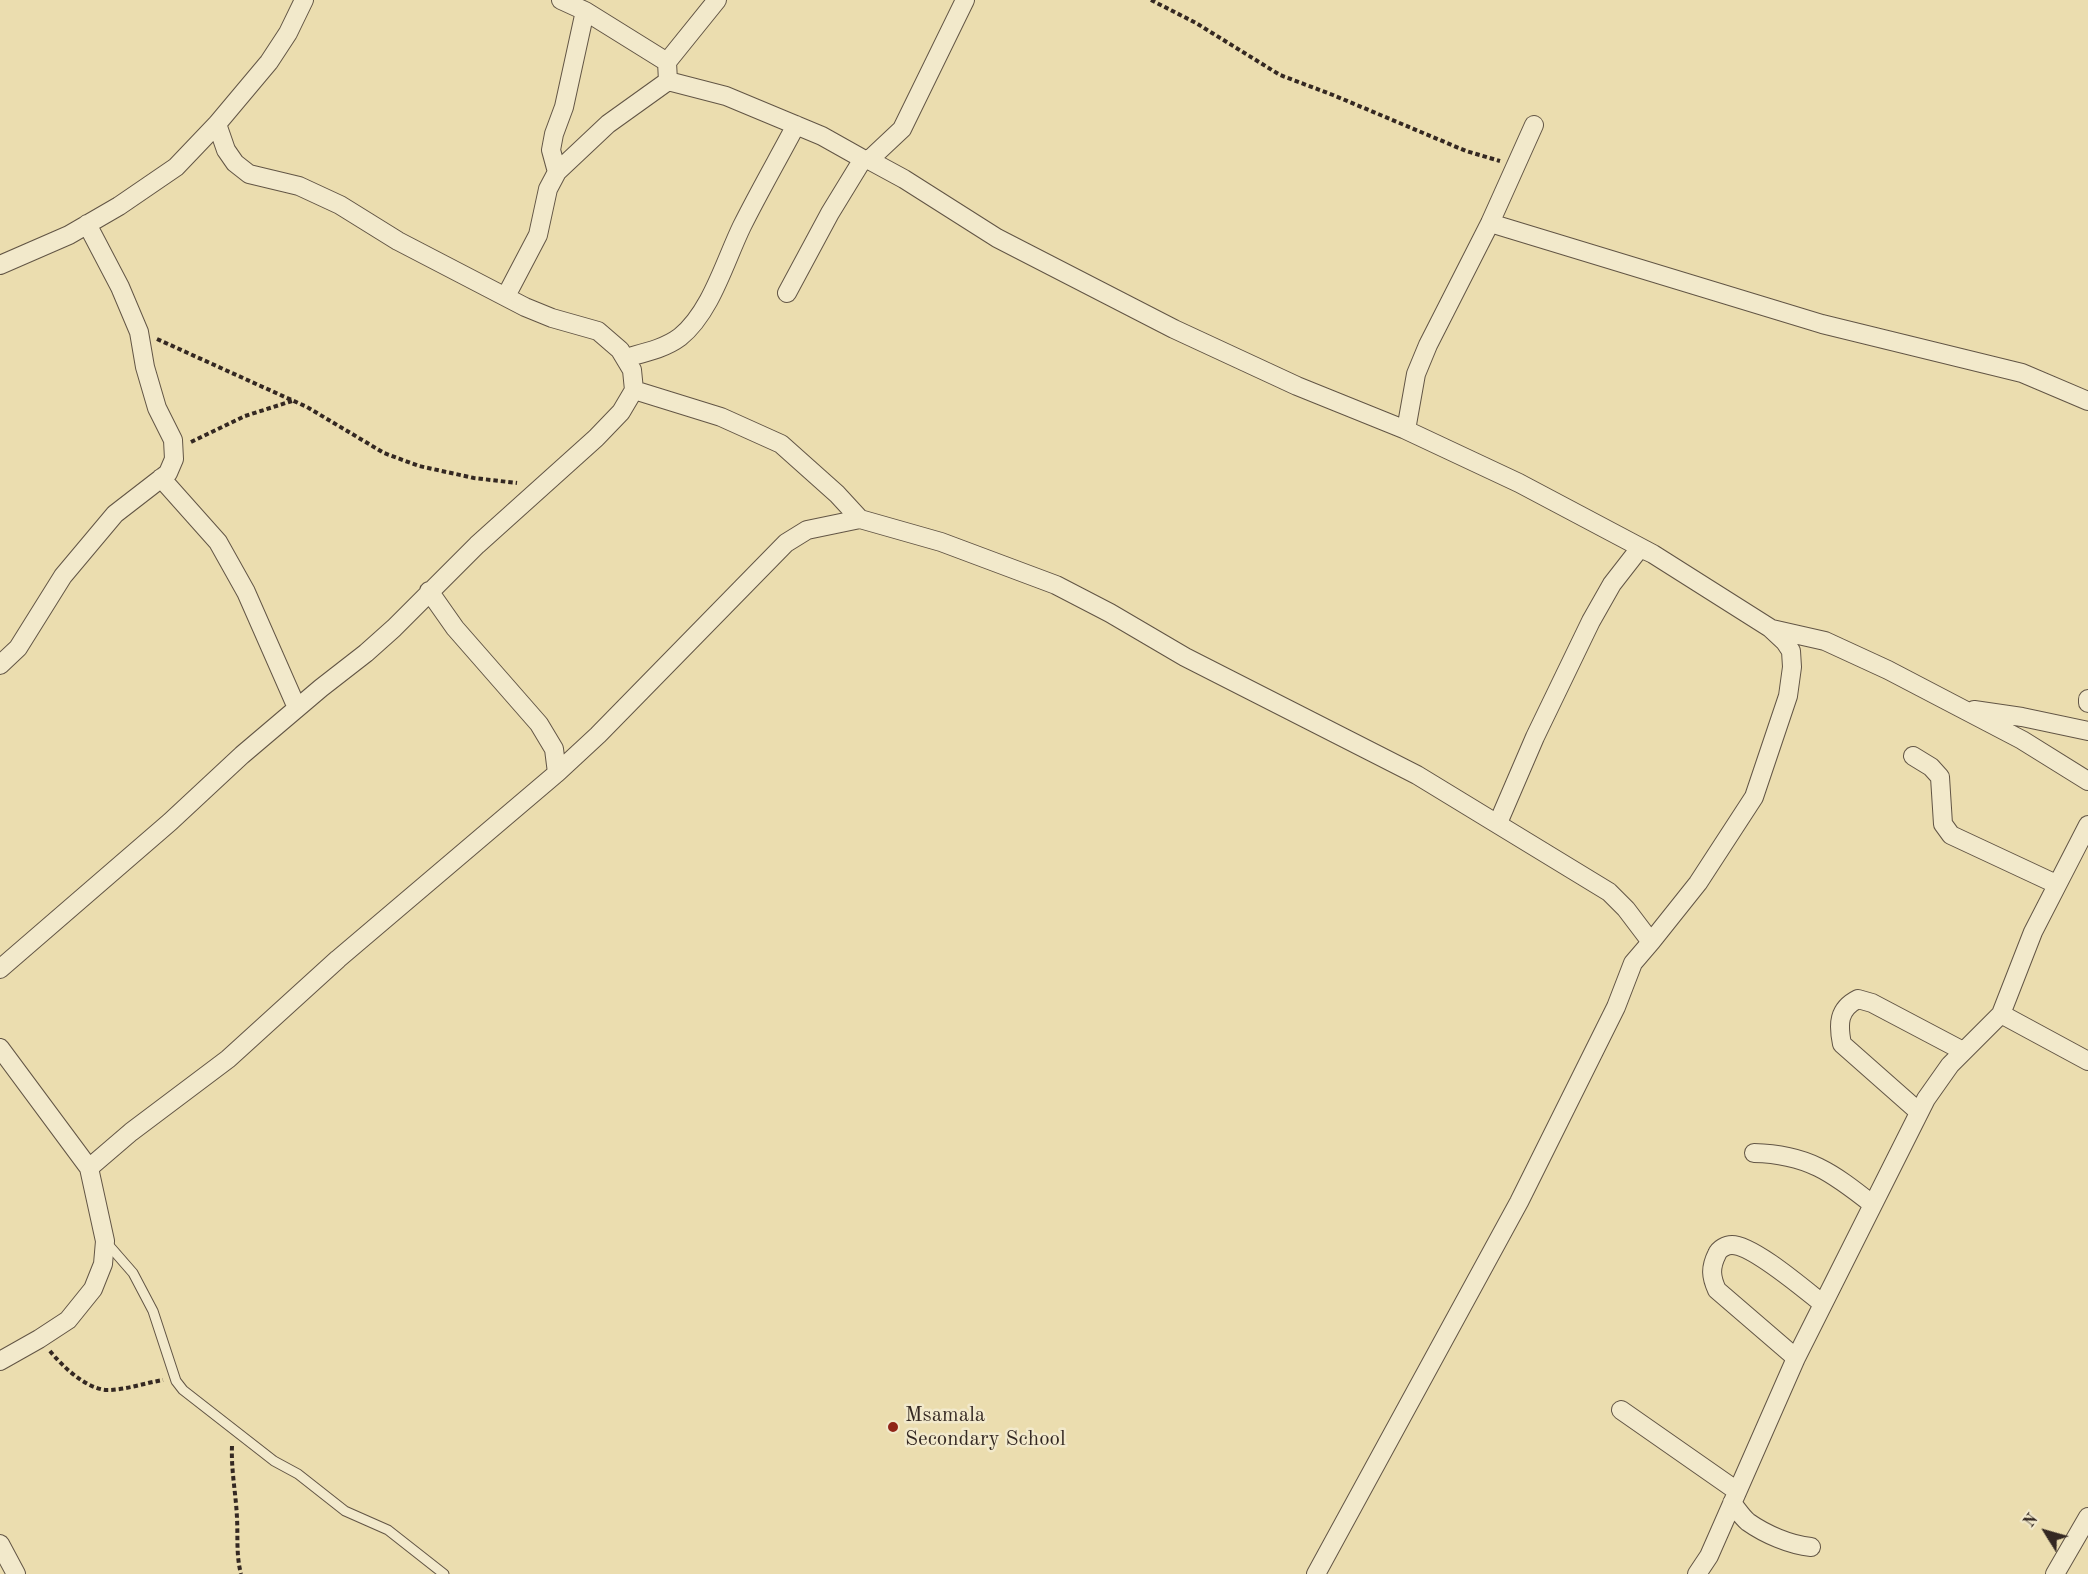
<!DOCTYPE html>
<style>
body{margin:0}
#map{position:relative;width:2088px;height:1574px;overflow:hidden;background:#ebddaf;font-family:"Old Standard TT",serif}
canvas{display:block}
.north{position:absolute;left:2016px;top:1502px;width:60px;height:60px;-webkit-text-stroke:4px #f2e9cb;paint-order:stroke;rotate:307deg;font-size:16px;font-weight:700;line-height:24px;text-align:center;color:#342822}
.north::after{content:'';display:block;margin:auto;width:21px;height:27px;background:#342822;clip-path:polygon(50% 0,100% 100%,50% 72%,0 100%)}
</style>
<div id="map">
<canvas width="2088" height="1574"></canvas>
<div class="north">N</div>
</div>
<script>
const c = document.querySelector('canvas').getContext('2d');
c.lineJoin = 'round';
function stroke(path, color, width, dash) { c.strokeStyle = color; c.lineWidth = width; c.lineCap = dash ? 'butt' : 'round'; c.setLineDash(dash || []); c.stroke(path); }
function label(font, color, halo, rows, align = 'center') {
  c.font = font + ' "Old Standard TT",serif'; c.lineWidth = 5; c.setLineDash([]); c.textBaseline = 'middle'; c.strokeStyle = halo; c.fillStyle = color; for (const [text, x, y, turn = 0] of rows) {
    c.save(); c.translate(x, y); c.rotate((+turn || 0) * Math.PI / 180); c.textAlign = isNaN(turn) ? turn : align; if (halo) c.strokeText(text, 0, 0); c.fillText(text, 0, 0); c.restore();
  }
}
const path = new Path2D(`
 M1151,0L1196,23L1280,75L1333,95L1466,151L1500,161
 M157,339L307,407L384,453L419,466L474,478L517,483
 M191,442L245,416L292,401
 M50,1351C62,1366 86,1389 107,1390C125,1390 145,1383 163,1380
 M232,1446C231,1471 236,1494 237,1518C238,1537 236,1555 241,1574`);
const lane = new Path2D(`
 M106,1242L133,1273L153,1311L176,1381L183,1390L274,1461L298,1474L345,1511L388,1530L444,1574`);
const street = new Path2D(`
 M561,0L585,11L667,62
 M668,81L726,96L822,136L863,159L869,160L904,179L997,238L1174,329L1297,386L1406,430L1519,483L1653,554L1770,628L1785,642L1791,651L1792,667L1788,696L1754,797L1698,883L1651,942
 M869,160L902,129L965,0
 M557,172L551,150L554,134L564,107L585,11
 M1490,223L1822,324L2022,373L2088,401
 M0,265L69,235L119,206L176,167L217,124L269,62L288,33L304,0
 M787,293L830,213L863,159
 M506,296L538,235L548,189L557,172L608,124L668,81L667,62L717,0
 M625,358C643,353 664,349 680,337C711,312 725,261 742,226C759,192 778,159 796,125
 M634,390L721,417L781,444L837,494L860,519
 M1406,430L1416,374L1428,345L1490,223L1534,125
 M161,478L218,542L246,592L297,708
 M429,591L455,628L539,724L554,749L557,773
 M1772,629L1825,641L1888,670L2022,740L2088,781
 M0,665L18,648L63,576L115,514L168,473L174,459L173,440L157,408L145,367L139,332L120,287L87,224
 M2088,699V703
 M1974,710L2022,717L2088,731
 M1913,756L1931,767L1940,777L1943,824L1951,835L2056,884
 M1498,823L1535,737L1591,621L1612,584L1640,548L1651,553
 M0,969L170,822L242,755L321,688L366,653L394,628L477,545L596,438L621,412L634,390L632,370L620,350L598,331L552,318L525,307L398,241L340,205L299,186L249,174L235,163L226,150L217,124
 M2001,1014L2088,1061
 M0,1048L89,1168L105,1241L103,1264L93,1289L68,1320L39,1339L0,1361
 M1919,1112L1842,1044C1838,1024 1838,1009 1858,999L1872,1003L1963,1051
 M1754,1153C1807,1154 1833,1173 1872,1204
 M89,1168L131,1132L228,1059L338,959L557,773L598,735L786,543L807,530L860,519L941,542L1056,585L1110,613L1185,657L1417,775L1609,892L1626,909L1651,942L1633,963L1616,1007L1519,1202L1316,1574
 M1796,1358L1717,1290C1711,1277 1710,1268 1717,1254C1719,1249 1726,1245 1732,1245C1753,1245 1805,1290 1823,1304
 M1621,1410L1737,1491
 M1732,1503C1737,1509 1742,1517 1748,1522C1765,1534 1790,1545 1811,1547
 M0,1544L16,1574
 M1697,1574L1709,1556L1796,1358L1926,1099L1950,1065L2001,1014L2033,932L2088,825
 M2055,1574L2088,1517`);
const markers = [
 [893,1427,6,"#8f2418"]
];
const poiNames = [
 ["Msamala",905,1415],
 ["Secondary School",905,1439]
];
stroke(lane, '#625545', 11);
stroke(street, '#625545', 20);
stroke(path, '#342822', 4, [4.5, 3]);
stroke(lane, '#f2e9cb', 9);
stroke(street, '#f2e9cb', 18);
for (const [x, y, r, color] of markers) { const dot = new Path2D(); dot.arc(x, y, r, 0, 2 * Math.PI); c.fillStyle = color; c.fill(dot); stroke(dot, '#f2e9cb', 2); }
label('21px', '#342822', '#f2e9cb', poiNames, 'left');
</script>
